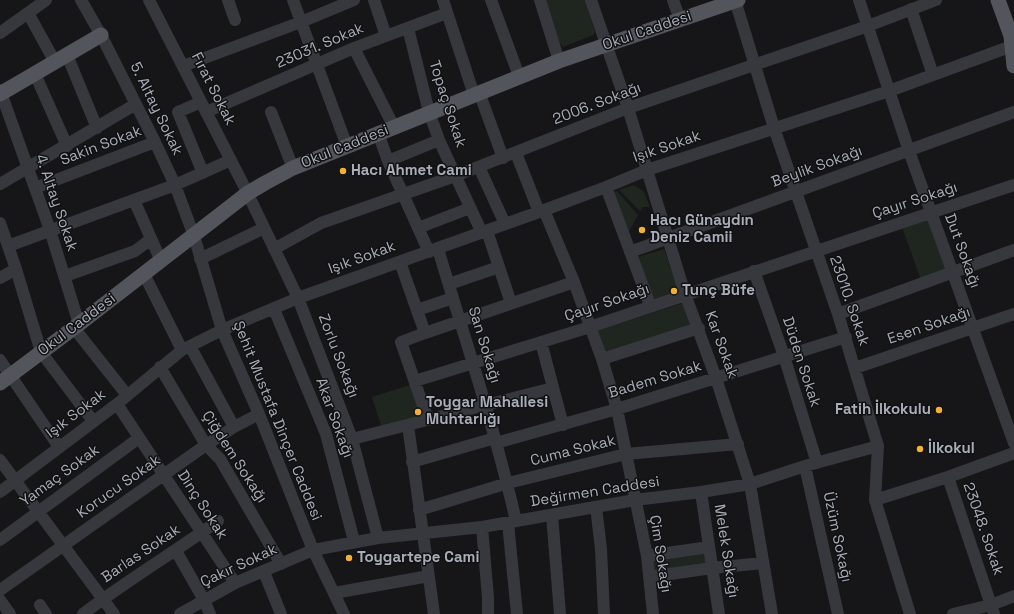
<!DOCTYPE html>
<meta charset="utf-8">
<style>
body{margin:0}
canvas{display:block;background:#161618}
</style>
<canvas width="1014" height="614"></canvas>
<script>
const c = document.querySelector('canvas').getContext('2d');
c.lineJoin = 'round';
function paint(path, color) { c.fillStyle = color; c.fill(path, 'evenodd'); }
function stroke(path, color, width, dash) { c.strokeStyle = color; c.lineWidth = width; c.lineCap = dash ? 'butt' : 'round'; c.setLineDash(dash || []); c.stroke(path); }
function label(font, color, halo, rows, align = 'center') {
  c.font = font + ' "Space Grotesk",sans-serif'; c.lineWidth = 3; c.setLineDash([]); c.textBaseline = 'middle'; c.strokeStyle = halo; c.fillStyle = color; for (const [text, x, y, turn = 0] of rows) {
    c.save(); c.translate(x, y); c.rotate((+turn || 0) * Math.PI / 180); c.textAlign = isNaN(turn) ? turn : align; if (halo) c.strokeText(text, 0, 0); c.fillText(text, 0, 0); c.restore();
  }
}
const green = new Path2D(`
 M545,0H585L595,32L593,35L563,47L559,42Z
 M634,185L644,192L650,207H643L640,211L619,190Z
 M617,191L638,215L628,233L613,192Z
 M928,218L947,271L921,280L902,227Z
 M664,249L679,292L653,301L638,257Z
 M683,303L690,326L604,354L597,331Z
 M413,384L423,415L382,428L372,397Z
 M705,552L706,564L654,570L653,558Z`);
const minor = new Path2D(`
 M81,0L101,35L155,142L175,185L194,236L222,330L259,414L313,550L344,614
 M149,0L245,188L298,298L352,439L378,538
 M228,0L235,20
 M293,0L347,146
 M374,0L386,36
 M443,0L474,95
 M491,0L519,76
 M540,0L559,61
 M591,0L628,108L685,294L716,378L750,484L772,614
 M673,0L680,20
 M735,0L774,128L838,314L878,446L875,500L910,614
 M859,0L909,151L1014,443
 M911,9L933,75
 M28,13L55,62
 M408,28L429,112L439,140L482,233
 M0,33L46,0
 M354,48L394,127
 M67,55L97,128
 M183,66L301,22L354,0
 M35,74L67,146
 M0,90L50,230L79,324
 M479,92L503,158
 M201,102L178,112L203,173
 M206,112L354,48L447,13
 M271,112L293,168
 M378,133L388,161L429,252
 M516,153L539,212
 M388,161L439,140
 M479,167L505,224
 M0,184L136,104
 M606,187L650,305
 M35,188L155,142
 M134,200L161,261
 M544,210L574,282L602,359L617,409L647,556L653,614
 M0,223L16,269L41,352L93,421
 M418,228L470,208
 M487,231L511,303
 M8,246L175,185L231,160
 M274,249L321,223L455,176L628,108L868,26L936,0
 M438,249C465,339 495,429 516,521
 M630,252L1014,112
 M200,259L264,228
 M400,262L425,333
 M754,271L784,356L817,463
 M144,274L182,350
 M65,276L135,251L151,239
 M0,278L16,269
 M449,284L499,267
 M274,309L326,434L354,541
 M417,310L453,298
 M838,314L1014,250
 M74,328L127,395
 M541,342L563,425
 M190,346L234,427
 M602,359L699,328
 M0,360L59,447
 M160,367L206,445L220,459L281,564
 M855,368L1014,314
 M415,381L590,327L1014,185
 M117,404L235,583
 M428,420L401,342L425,333L574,282
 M408,425L434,614
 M352,439L553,388
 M496,443L617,409L846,337
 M0,460L114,614
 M412,462L495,438
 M805,466L838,614
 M948,477L994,614
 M0,492L117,404L182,350L222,330L298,298L539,212L606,187L647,170L889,91L1012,46
 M701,492L719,614
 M875,500L948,477L1014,453
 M596,507L601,549L604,614
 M419,510L508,483L626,454L738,444
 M552,515L560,614
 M508,523L517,614
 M482,527L488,598V614
 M0,540L139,438
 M176,551L204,600L210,614
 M647,556L709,547
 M264,572L281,614
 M649,577L712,568L763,563
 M0,590L206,445L234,427L259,414
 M334,593L429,576
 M0,600L10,614
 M40,605L46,614
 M83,614C126,581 173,553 218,521
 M180,614L235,583L313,550L378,538L482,527L635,500L701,492L750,484L805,466L878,446
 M953,614L991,605L1014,596`);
const major = new Path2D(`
 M998,0L1011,36L1014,66
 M0,94L101,35
 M0,383L79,324L248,193L265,183L293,168L559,61L738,0`);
const markers = [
 [343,171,4,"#f2b134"],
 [642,230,4,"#f2b134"],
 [674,291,4,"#f2b134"],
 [939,410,4,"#f2b134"],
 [418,412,4,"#f2b134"],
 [920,449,4,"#f2b134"],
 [349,558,4,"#f2b134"]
];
const streetNames = [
 ["Okul Caddesi",647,31,-19],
 ["23031. Sokak",320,46,-23],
 ["Fırat Sokak",213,89,63],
 ["Topaç Sokak",447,104,72],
 ["2006. Sokağı",597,104,-21],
 ["5. Altay Sokak",156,109,64],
 ["Sakin Sokak",101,146,-21],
 ["Okul Caddesi",345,147,-22],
 ["Işık Sokak",667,147,-19],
 ["Beylik Sokağı",817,167,-20],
 ["Çayır Sokağı",915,201,-18],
 ["4. Altay Sokak",56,203,71],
 ["Dut Sokağı",962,251,70],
 ["Işık Sokak",362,258,-20],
 ["23010. Sokak",849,301,71],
 ["Çayır Sokağı",607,303,-19],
 ["Okul Caddesi",77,325,-37],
 ["Esen Sokağı",929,326,-19],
 ["San Sokağı",484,345,73],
 ["Kar Sokak",721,345,70],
 ["Zorlu Sokağı",338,356,69],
 ["Düden Sokak",801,362,72],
 ["Badem Sokak",655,380,-17],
 ["Işık Sokak",76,414,-37],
 ["Akar Sokağı",334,418,70],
 ["Şehit Mustafa Dinçer Caddesi",277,421,68],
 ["Cuma Sokak",573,451,-14],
 ["Çiğdem Sokağı",234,457,57],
 ["Yamaç Sokak",60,476,-36],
 ["Korucu Sokak",119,487,-35],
 ["Değirmen Caddesi",595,492,-9],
 ["Dinç Sokak",202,505,57],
 ["23048. Sokak",983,529,71],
 ["Üzüm Sokağı",837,537,78],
 ["Melek Sokağı",726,551,81],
 ["Barlas Sokak",141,554,-34],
 ["Çim Sokağı",660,554,81],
 ["Çakır Sokak",239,566,-25]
];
const poiNames = [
 ["Hacı Ahmet Cami",351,171],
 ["Hacı Günaydın",650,221],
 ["Deniz Camii",650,238],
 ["Tunç Büfe",682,291],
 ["Toygar Mahallesi",426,403],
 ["Muhtarlığı",426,420],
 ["Fatih İlkokulu",931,410,"right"],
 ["İlkokul",928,449],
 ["Toygartepe Cami",357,558]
];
paint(green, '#1e261f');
stroke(minor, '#37383d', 12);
stroke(major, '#53555c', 15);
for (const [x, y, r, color] of markers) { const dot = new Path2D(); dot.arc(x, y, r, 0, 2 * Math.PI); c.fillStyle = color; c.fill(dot); stroke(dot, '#111113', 1.5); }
label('15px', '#a8adb8', '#111113', streetNames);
label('bold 15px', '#a8adb8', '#111113', poiNames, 'left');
</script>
